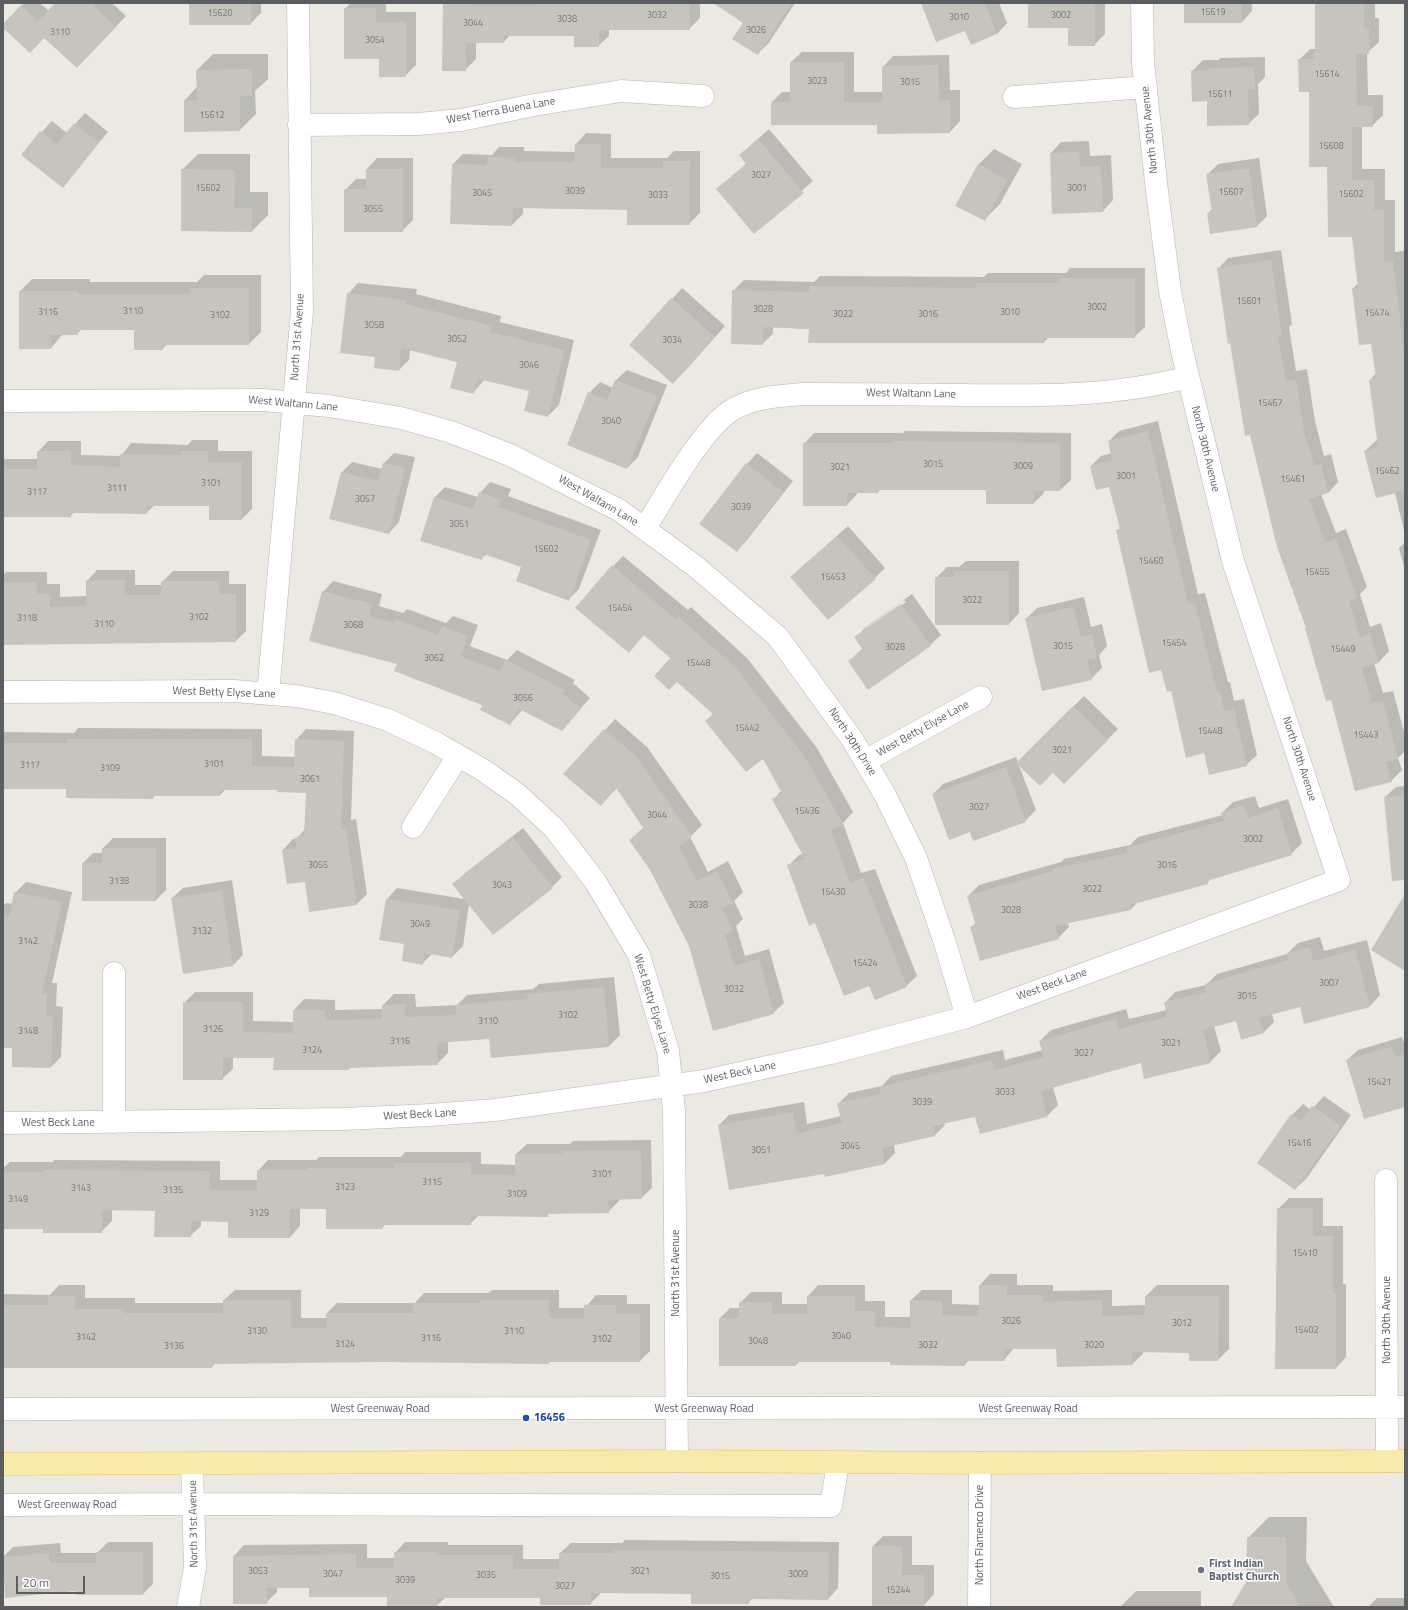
<!DOCTYPE html>
<style>
body{margin:0}
#map{position:relative;width:1408px;height:1610px;overflow:hidden;background:#ece9e2;font-family:"Titillium Web",sans-serif}
canvas{display:block}
.frame{position:absolute;inset:0;border:4px solid #5a5e61;pointer-events:none}
.scale{position:absolute;left:16px;top:1576px;width:69px;height:18px;box-sizing:border-box;border:2px solid #5a5e61;border-top:0;padding-left:5px;font-size:12px;line-height:14px;white-space:nowrap;color:#5a5e61;-webkit-text-stroke:3px #fff;paint-order:stroke}
</style>
<div id="map">
<canvas width="1408" height="1610"></canvas>
<div class="frame"></div>
<div class="scale">20 m</div>
</div>
<script>
const c = document.querySelector('canvas').getContext('2d');
c.lineJoin = 'round';
function paint(path, color) { c.fillStyle = color; c.fill(path, 'evenodd'); }
function stroke(path, color, width, dash) { c.strokeStyle = color; c.lineWidth = width; c.lineCap = dash ? 'butt' : 'round'; c.setLineDash(dash || []); c.stroke(path); }
function label(font, color, halo, rows, align = 'center') {
  c.font = font + ' "Titillium Web",sans-serif'; c.lineWidth = 3; c.setLineDash([]); c.textBaseline = 'middle'; c.strokeStyle = halo; c.fillStyle = color; for (const [text, x, y, turn = 0] of rows) {
    c.save(); c.translate(x, y); c.rotate((+turn || 0) * Math.PI / 180); c.textAlign = isNaN(turn) ? turn : align; if (halo) c.strokeText(text, 0, 0); c.fillText(text, 0, 0); c.restore();
  }
}
const shadow = new Path2D(`
 M24,3H40L49,11L57,3H112L126,16L87,56L45,37L3,26Z
 M190,3H261V13L250,24Z
 M350,3H386V12H416V65L405,76L380,58L345,9Z
 M444,3H700V18L689,29H609V36L598,46L575,35H510L504,42H476V59L465,70Z
 M719,3H795L768,44L757,54L745,22Z
 M926,3H999L1007,23L997,34L966,29Z
 M1029,3H1105V34L1094,45Z
 M1185,3H1252V11L1242,22Z
 M1316,3H1375V18H1379V42L1367,53L1368,95H1383V115L1372,126H1362V169H1385V200H1395V252L1404,251L1405,262V535L1395,493L1365,451L1378,439L1370,380L1376,373L1372,342L1353,289L1358,283L1353,236L1328,166L1310,91L1299,60L1310,49H1316Z
 M802,52H854V92H883V67L893,56L949,55L950,90H960V121L950,132L878,124L772,102L782,92H791V62Z
 M213,54H268V79L255,91L256,114L240,130L185,100L197,87V70Z
 M1265,57V77L1258,84L1259,114L1248,124L1208,100L1192,71L1203,60H1219L1220,58Z
 M85,113L108,132L63,186L22,154L52,121L67,133Z
 M769,129L813,181L754,232L718,189L747,163L740,155Z
 M586,133L611,134V158H667L674,151H700V213L689,224L628,209L523,207V214L512,225L451,223L453,164L463,154L492,155L499,147H524V151L576,152V144Z
 M1089,141L1090,156L1111,155L1113,200L1103,211L1051,153L1061,142Z
 M994,149L1022,164L1000,204L984,220L978,165Z
 M198,154H250V192H268V215L252,231L182,170Z
 M377,158H413V220L402,231L345,190L356,179H367V169Z
 M1259,158L1267,216L1257,226L1208,213L1212,209L1207,175L1218,164Z
 M1281,250L1292,324L1289,327L1296,371L1307,369L1315,421L1324,456L1331,454L1338,482L1328,493L1321,494L1336,533L1346,529L1367,587L1360,594L1370,627L1381,623L1389,651L1379,662L1374,663L1383,693L1393,691L1405,736V751L1398,758L1402,770L1391,781L1332,699L1307,627L1218,269L1228,258Z
 M1070,268H1145V327L1134,337H1049L1044,342L773,327V334L762,344L733,291L744,280L814,282L820,276L984,277L988,273H1066Z
 M204,275H261V332L249,344H167L162,349L135,329H82L77,334H63L51,348L20,291L32,279H90V282H197Z
 M358,283L417,289L416,294L501,316L500,322L574,340L559,405L548,416L530,390L485,379L473,393L458,362L410,350L409,360L399,370L376,356L348,294Z
 M682,288L725,326L684,372L672,299Z
 M627,370L667,385L638,457L627,468L589,393L600,382L613,388L616,380Z
 M1158,421L1198,594L1205,593L1228,682H1230L1234,701L1244,699L1257,755L1246,765L1205,752L1172,689L1162,669L1117,531L1121,527L1110,486L1091,466L1101,456L1112,453L1109,441L1119,431Z
 M905,431L1071,433V480L1060,490H1044V493L1034,503L987,489H881L878,492H857V494L847,505L804,444L814,433H903Z
 M192,440H218V451H252V509L242,519L210,505H155L146,513L75,512L70,516H3V459H38V452L48,441H81V455L121,456L131,443L188,445Z
 M394,453L415,457L399,522L389,533L341,473L352,462L382,469L384,463Z
 M757,453L793,481L747,540L737,551L747,464Z
 M490,482L511,489L508,496L601,530L579,589L569,599L522,567L487,554L481,559L421,540L435,497L445,487L478,497L480,493Z
 M848,526L885,568L875,578L791,577Z
 M1405,542V570L1399,548Z
 M623,556L688,610L691,607L747,658L817,748L853,812L843,823L861,873L875,869L917,976L906,986L870,985L788,866L799,855L803,854L773,800L782,790L763,758L706,721L714,713L671,658L613,566Z
 M966,561H1019V613L1009,624L936,578L947,567H959Z
 M97,570H135V585H162V582L173,571H229V584H246V631L236,641L3,644V575L6,572H47V584H60V597L87,596V581Z
 M333,581L382,594L379,606L403,613L407,609L446,623L453,616L478,625L470,646L507,660L517,650L575,680L573,683L590,698L562,729L523,709L510,724L483,705L399,663L323,592Z
 M912,594L941,635L930,645L849,661L863,648L856,637L866,627ZM904,600L906,602L866,630V628Z
 M1084,597L1091,627L1102,624L1107,646L1099,655L1102,668L1091,679L1026,619L1037,608Z
 M1084,696L1118,729L1064,783L1053,772L1018,763L1036,810L1025,821L970,831L933,794L943,784L1016,757L1018,762Z
 M615,719L647,747L702,825L690,837L708,872L728,861L743,892L734,901L743,919L736,926L745,956L769,949L784,1003L773,1013L690,945L650,869L630,840L644,827L617,788L600,805L605,730Z
 M78,728L262,729V756L295,757L296,740L306,729L354,731L351,820L356,819L367,894L357,904L305,881L288,883L283,850L293,839H296L306,828L307,792L278,789H226L220,795H156L153,798L67,788H3V732L74,733Z
 M1405,786V870L1385,797L1396,787Z
 M1255,796L1259,808L1288,799L1302,843L1291,854L1212,878L1207,883L1138,902L1131,909L1068,923L1069,927L1058,938L971,927L976,923L968,896L979,885L1061,862L1064,859L1130,845L1138,837L1223,815L1222,813L1233,802Z
 M523,828L562,877L552,887L469,904L463,946L452,957L432,954L422,964L405,943L380,940L387,899L397,888L465,899L454,885L464,874Z
 M113,838H166V890L156,900L83,863L93,853H102V849Z
 M232,880L243,955L233,965L172,898L183,888Z
 M26,882L72,892L52,983H57L56,1006L63,1007L61,1057L51,1067L14,1047H3V905L6,903L13,904L15,893Z
 M1320,937L1324,951L1367,940L1380,995L1370,1006L1305,1022L1301,1006L1272,1014L1274,1022L1263,1033L1237,1019L1214,1026L1221,1051L1210,1062H1141L1053,1087L1058,1105L1047,1116L980,1133L976,1116L944,1123L945,1125L934,1136L894,1145L895,1153L885,1163L826,1176L825,1173L719,1125L729,1115L804,1102L807,1124L841,1116L838,1104L849,1093L882,1086L891,1076L1003,1050L1005,1060L1043,1050L1040,1041L1051,1030L1126,1009L1129,1019L1167,1010L1165,1003L1175,992L1206,985L1217,974L1287,954L1298,943Z
 M614,977L620,1035L609,1046L491,1057L490,1038L448,1041V1053L437,1064L352,1067L349,1069H274L275,1057H233V1069L222,1079L184,1003L195,992H253V1021L294,1022V1010L304,999L335,1000V1010L383,1009V1005L394,994H415L416,1007L457,1005L467,995L533,989L539,984Z
 M1402,1037L1405,1046V1106L1347,1060L1358,1050Z
 M1324,1096L1351,1115L1306,1179L1295,1189L1258,1163L1292,1115L1303,1104L1311,1110Z
 M651,1140L652,1188L641,1198L619,1199V1201L608,1212L550,1213L547,1216L479,1215L470,1224H386L382,1228L327,1208H300V1226L290,1237L229,1221L201,1220V1226L190,1236L156,1210L112,1209V1221L101,1232L44,1228H3V1168L10,1162H53L54,1160L220,1161V1180H258V1171L268,1160H316L319,1157H401L405,1152H481V1164L516,1165V1154L527,1144H570L573,1141Z
 M1289,1198H1323V1226H1343V1284H1346V1357L1336,1368L1278,1209Z
 M990,1274H1017V1285H1053V1291L1112,1290V1306L1146,1305V1296L1157,1285H1229V1349L1218,1360H1190V1352L1143,1351V1354L1132,1364L1057,1348H1014L1004,1360H969L964,1365L891,1361H800L796,1365L720,1318L730,1308H740V1303L751,1292H782V1304H808V1296L818,1285H865V1301H885V1317H911V1300L922,1290H952V1304L980,1305V1285Z
 M59,1285H85V1298H135V1303H224V1300L235,1290H301V1318H327V1313L337,1303H415L424,1293H488L492,1290H559V1308H585L596,1295H627V1304H650V1351L640,1361H383L215,1363L212,1367H3V1294L50,1295Z
 M1269,1517H1307L1306,1561L1334,1607H1232L1247,1582L1248,1538Z
 M883,1536H912V1565H934V1594L924,1605H919V1607H873V1546Z
 M625,1540L839,1542L838,1588L828,1599L753,1598L748,1603L692,1593H601L590,1604L541,1597H446L437,1605H388V1596L310,1587H277V1592L266,1603H234V1556L244,1545L367,1544V1558H395V1553L405,1542H448V1545H523V1559H560V1553L571,1543H622Z
 M108,1542H153V1584L143,1594L77,1590L6,1597L3,1557L13,1547L60,1543L61,1553H97Z
 M1136,1591H1201V1607H1120Z
 M1377,1598H1405V1607H1368Z`);
const building = new Path2D(`
 M55,3H91L116,27L77,68L44,38L30,53L3,28V24L21,5L38,21Z
 M189,3H251V25H189Z
 M443,3H471V6H536V3H690V30H599V47H574V36H504V43H466V71H442Z
 M713,3H792L758,55L732,39L743,23Z
 M921,3H985L997,34L971,45L965,31L936,42Z
 M1028,3H1095V46H1068V28H1028Z
 M1184,3H1242V23H1184Z
 M1315,3H1364V28H1369V54H1356L1357,106H1373V127H1352V180H1374V210H1384V262L1393,261L1405,360V491L1376,498L1364,451L1378,447L1369,380L1376,378L1371,344L1359,345L1352,288H1358L1352,237H1328L1327,167H1309V92H1299L1298,59H1314L1313,53H1315Z
 M344,8H376V22H406V77H379V59H344Z
 M790,62H844V102H882V66L938,65L939,101L950,100V133L877,134V125H771V102H790Z
 M1254,67L1255,89H1248L1249,125L1207,126V101L1192,102L1191,71L1209,70V68Z
 M252,69V96H240V131L184,132V100H197L196,70Z
 M74,123L99,143L63,188L21,155L40,131L57,144Z
 M758,139L804,193L754,234L716,189L746,164L739,155Z
 M575,144H601V168H663V161H690V225H627V210L513,208L512,226L450,224L452,164L487,165L488,157L514,158V162H574Z
 M1079,152L1080,166H1101L1103,212L1052,214L1050,153Z
 M978,164L1007,180L985,221L955,206Z
 M1249,168L1257,227L1210,234L1207,213L1212,212L1206,174Z
 M181,169L235,170L234,208H252V232L181,231Z
 M366,169H403V232H344V189H366Z
 M1271,260L1282,336H1278L1286,381L1296,380L1304,432L1314,466L1321,464L1328,493L1309,499L1325,543L1336,539L1357,598L1349,601L1360,637L1370,633L1379,663L1362,668L1372,703L1383,701L1398,759L1386,762L1392,782L1355,791L1331,700L1326,701L1305,628H1306L1277,547L1250,435L1245,436L1230,343L1228,344L1217,268Z
 M1059,278H1135V338H1044V343H808L809,329L763,327V345L731,344L732,290L809,292V286L976,288V283H1059Z
 M190,288H249V345H163V350H134V330H78V335H51V349H19V291H78V294H190Z
 M347,293L407,300L406,304L492,326L490,332L564,350L548,417L524,411L529,391L478,379L474,394L450,388L457,362L401,348L399,371L374,368L375,357L340,353Z
 M671,298L715,337L673,384L629,345Z
 M615,380L657,396L627,469L567,445L588,392L607,400Z
 M1148,431L1188,604L1195,603L1217,692L1220,691L1224,711L1234,709L1247,766L1209,775L1204,753L1186,758L1171,691L1167,692L1161,670L1149,673L1116,530L1120,529L1109,487L1096,490L1090,466L1112,460L1108,441Z
 M894,441L1060,443V491H1034V504H986V490H878V493H847V506H803V443H894Z
 M37,451H71V465L120,467V454L181,455V451H208V462H242V520H209V506H147V514L71,513V517H3V469H37Z
 M383,463L405,468L389,534L329,519L341,472L378,481Z
 M746,463L783,492L737,552L699,524Z
 M479,492L501,500L498,507L591,540L569,601L516,581L521,567L484,554L482,560L420,541L434,497L473,509Z
 M837,536L876,579L828,620L790,577Z
 M612,565L676,620L679,617L737,669L806,759L843,824L831,830L850,883L864,878L907,987L875,1000L869,986L844,996L815,923L809,926L787,865L805,859L772,799L782,793L763,759L746,772L705,721L713,714L677,682L669,690L654,676L670,658L644,635L629,653L575,608Z
 M954,571H1009V625H935V577H954Z
 M86,580H125V595H161V581H219V594H236V642L3,645V582H37V594H50V607L86,606Z
 M322,591L372,604L369,616L394,623L395,619L438,635L442,626L468,636L460,656L500,671L506,660L565,690L563,694L581,709L562,731L519,709L510,725L480,710L482,705L394,671L397,664L309,641Z
 M901,604L931,646L868,690L848,661L863,650L854,637Z
 M1073,607L1081,637L1092,634L1097,658L1087,660L1092,680L1042,691L1025,618Z
 M1073,706L1108,740L1064,784L1053,773L1040,786L1016,763Z
 M604,729L637,757L692,837L679,846L697,881L717,871L733,903L722,909L733,930L725,935L734,966L759,959L774,1014L713,1031L689,946L650,870L629,840L644,829L616,788L601,806L563,774Z
 M67,739H252V766L294,767L295,739L344,741L341,830L346,829L357,905L309,912L305,882L287,884L282,850L297,848L295,837L304,836L306,793L277,792V790H220V796H153V799L66,798V789H3V743H67Z
 M1006,767L1026,822L973,841L970,832L949,840L932,794Z
 M1405,795V880L1392,881L1384,797Z
 M1244,805L1248,818L1278,808L1292,855L1207,881L1208,884L1130,905L1131,910L1055,926L1059,939L980,961L970,927L976,926L967,896L1053,871L1052,869L1128,853L1126,848L1224,821L1221,813Z
 M512,837L553,888L493,935L452,884Z
 M102,848H156V901H82V863H102Z
 M222,890L233,966L183,974L171,898Z
 M14,892L62,902L42,993L47,994L46,1016L53,1017L51,1068L12,1067V1048H3V915L9,916Z
 M1405,894V971L1371,950Z
 M386,899L460,910L452,958L424,953L423,965L402,961L404,944L379,940Z
 M1310,947L1313,961L1356,950L1370,1007L1304,1024L1300,1007L1259,1018L1264,1033L1241,1040L1236,1021L1203,1030L1211,1063L1144,1079L1141,1063L1041,1091L1047,1117L980,1134L975,1117L933,1126L935,1136L882,1148L885,1164L825,1177L824,1174L729,1190L718,1125L793,1112L797,1134L842,1123L837,1103L881,1094L880,1087L992,1060L995,1070L1044,1057L1039,1041L1116,1019L1118,1029L1167,1017L1164,1002L1207,992L1205,984L1288,960L1287,953Z
 M604,987L609,1047L491,1058L489,1039L437,1043L438,1065L349,1068V1070H273L274,1058H223V1080H183V1002H243V1032L293,1033V1010H325V1020L382,1019V1005L405,1004V1017L456,1015L455,1005L528,999L527,994Z
 M1392,1047L1395,1057L1405,1054V1107L1364,1119L1346,1060Z
 M1312,1106L1341,1126L1295,1190L1257,1163L1291,1114L1301,1121Z
 M641,1150L642,1199L608,1200L609,1213L548,1214V1217L471,1216V1225H382V1229H326V1209H290V1238H228V1222L191,1221V1237H154L155,1211L102,1210V1233H43V1229H3V1172H43V1170L210,1171V1190H257V1170H307V1168H394V1163H471V1174L515,1175V1154H562V1151Z
 M1277,1208H1313V1236H1333V1294H1336V1369H1275Z
 M979,1285H1007V1295H1043V1302L1102,1300V1316L1145,1315V1296H1219L1218,1361H1189V1353L1132,1352L1133,1365L1057,1367L1056,1349H1004V1361H965V1366L890,1365V1362H796V1366H719V1318H739V1302H772V1314H807V1296H855V1311H875V1327L910,1328V1300L942,1301V1315L979,1316Z
 M48,1296H75V1309H124V1313H223V1300H291V1328H326V1313H413V1303H480V1300H549V1318H584V1305H616V1314H640V1362H549V1364L383,1362L212,1364V1368H3V1305H48Z
 M1247,1537H1286V1583L1300,1607H1231L1246,1582Z
 M872,1546H902V1575H924V1606H872Z
 M614,1550L829,1552L828,1600L749,1599V1604H691V1594L591,1593V1605H540V1598H437V1606H387V1597H309V1588H267V1604H233V1556L356,1554V1568H394V1552H437V1555H513V1569H559V1553H614Z
 M96,1552H143V1595H76V1591L5,1598L3,1557L49,1553L50,1563H96Z`);
const minor = new Path2D(`
 M1014,97L1146,87
 M299,125L419,124L461,120L534,105L621,91L703,96
 M3,401L263,400L329,406L401,418L451,432L510,455L619,510L695,566L778,637L852,739L885,795L916,858L945,943L967,1017
 M645,528C664,498 703,427 732,410C753,397 779,396 803,394C856,394 908,394 961,395C1037,396 1114,397 1188,377
 M3,692L234,691L296,696L334,703L388,720L436,743L483,770L517,794L554,828L595,881L639,955L668,1051L674,1111L677,1461
 M268,694L302,311L298,3
 M865,761L981,697
 M413,827L458,756
 M114,973V1122
 M3,1123L344,1119L430,1115L495,1110L704,1081L831,1053L967,1017L1339,880L1233,561L1182,351L1170,291L1157,191L1143,63L1142,3
 M1386,1180L1387,1461
 M3,1409L1405,1407
 M3,1505L194,1504L831,1506L838,1463
 M188,1607L195,1568L192,1464
 M979,1607L980,1463`);
const major = new Path2D(`
 M3,1464L677,1461L980,1463L1405,1461`);
const markers = [
 [526,1418,4,"#1a4fb4"],
 [1201,1570,4,"#6b7280"]
];
const numberNames = [
 ["15619",1213,13],
 ["15620",220,14],
 ["3032",657,16],
 ["3002",1061,16],
 ["3010",959,18],
 ["3038",567,20],
 ["3044",473,24],
 ["3026",756,31],
 ["3110",60,33],
 ["3054",375,41],
 ["15614",1327,75],
 ["3023",817,82],
 ["3015",910,83],
 ["15611",1220,95],
 ["15612",212,116],
 ["15608",1331,147],
 ["3027",761,176],
 ["15602",208,189],
 ["3001",1077,189],
 ["3039",575,192],
 ["15607",1231,193],
 ["3045",482,194],
 ["15602",1351,195],
 ["3033",658,196],
 ["3055",373,210],
 ["15601",1249,302],
 ["3002",1097,308],
 ["3028",763,310],
 ["3110",133,312],
 ["3116",48,313],
 ["3010",1010,313],
 ["15474",1377,314],
 ["3022",843,315],
 ["3016",928,315],
 ["3102",220,316],
 ["3058",374,326],
 ["3052",457,340],
 ["3034",672,341],
 ["3046",529,366],
 ["15467",1270,404],
 ["3040",611,422],
 ["3015",933,465],
 ["3009",1023,467],
 ["3021",840,468],
 ["15462",1387,472],
 ["3001",1126,477],
 ["15461",1293,480],
 ["3101",211,484],
 ["3111",117,489],
 ["3117",37,493],
 ["3057",365,500],
 ["3039",741,508],
 ["3051",459,525],
 ["15602",546,550],
 ["15460",1151,562],
 ["15455",1317,573],
 ["15453",833,578],
 ["3022",972,601],
 ["15454",620,609],
 ["3102",199,618],
 ["3118",27,619],
 ["3110",104,625],
 ["3068",353,626],
 ["15454",1174,644],
 ["3015",1063,647],
 ["3028",895,648],
 ["15449",1343,650],
 ["3062",434,659],
 ["15448",698,664],
 ["3056",523,699],
 ["15442",747,729],
 ["15448",1210,732],
 ["15443",1366,736],
 ["3021",1062,751],
 ["3101",214,765],
 ["3117",30,766],
 ["3109",110,769],
 ["3061",310,780],
 ["3027",979,808],
 ["15436",807,812],
 ["3044",657,816],
 ["3002",1253,840],
 ["3055",318,866],
 ["3016",1167,866],
 ["3138",119,882],
 ["3043",502,886],
 ["3022",1092,890],
 ["15430",833,893],
 ["3038",698,906],
 ["3028",1011,911],
 ["3049",420,925],
 ["3132",202,932],
 ["3142",28,942],
 ["15424",865,964],
 ["3007",1329,984],
 ["3032",734,990],
 ["3015",1247,997],
 ["3102",568,1016],
 ["3110",488,1022],
 ["3126",213,1030],
 ["3148",28,1032],
 ["3116",400,1042],
 ["3021",1171,1044],
 ["3124",312,1051],
 ["3027",1084,1054],
 ["15421",1379,1083],
 ["3033",1005,1093],
 ["3039",922,1103],
 ["15416",1299,1144],
 ["3045",850,1147],
 ["3051",761,1151],
 ["3101",602,1175],
 ["3115",432,1183],
 ["3123",345,1188],
 ["3143",81,1189],
 ["3135",173,1191],
 ["3109",517,1195],
 ["3149",18,1200],
 ["3129",259,1214],
 ["15410",1305,1254],
 ["3026",1011,1322],
 ["3012",1182,1324],
 ["15402",1306,1331],
 ["3130",257,1332],
 ["3110",514,1332],
 ["3040",841,1337],
 ["3142",86,1338],
 ["3116",431,1339],
 ["3102",602,1340],
 ["3048",758,1342],
 ["3124",345,1345],
 ["3032",928,1346],
 ["3020",1094,1346],
 ["3136",174,1347],
 ["3053",258,1572],
 ["3021",640,1572],
 ["3047",333,1575],
 ["3009",798,1575],
 ["3035",486,1576],
 ["3015",720,1577],
 ["3039",405,1581],
 ["3027",565,1587],
 ["15244",898,1591]
];
const streetNames = [
 ["West Tierra Buena Lane",501,111,-10],
 ["North 30th Avenue",1150,130,-96],
 ["North 31st Avenue",298,337,-86],
 ["West Waltann Lane",911,394,1],
 ["West Waltann Lane",293,404,5],
 ["North 30th Avenue",1205,449,76],
 ["West Waltann Lane",598,501,30],
 ["West Betty Elyse Lane",224,693,2],
 ["West Betty Elyse Lane",923,729,-29],
 ["North 30th Drive",852,742,57],
 ["North 30th Avenue",1299,759,72],
 ["West Beck Lane",1052,985,-20],
 ["West Betty Elyse Lane",652,1004,73],
 ["West Beck Lane",740,1073,-12],
 ["West Beck Lane",420,1115,-3],
 ["West Beck Lane",58,1123],
 ["North 31st Avenue",676,1273,-90],
 ["North 30th Avenue",1387,1320,-90],
 ["West Greenway Road",380,1409],
 ["West Greenway Road",704,1409],
 ["West Greenway Road",1028,1409],
 ["West Greenway Road",67,1505],
 ["North 31st Avenue",194,1524,-91],
 ["North Flamenco Drive",980,1535,-90]
];
const transitNames = [
 ["16456",534,1418]
];
const worshipNames = [
 ["First Indian",1209,1564],
 ["Baptist Church",1209,1577]
];
paint(shadow, '#0003');
paint(building, '#c7c4be');
stroke(minor, '#b2b4b8', 23);
stroke(major, '#e6bd61', 23);
stroke(minor, '#fff', 22);
stroke(major, '#f8eaaa', 22);
for (const [x, y, r, color] of markers) { const dot = new Path2D(); dot.arc(x, y, r, 0, 2 * Math.PI); c.fillStyle = color; c.fill(dot); stroke(dot, '#fff', 1.5); }
label('9px', '#757878', null, numberNames);
label('11px', '#5a5e61', '#fff', streetNames);
label('bold 11px', '#164399', '#fff', transitNames, 'left');
label('bold 11px', '#5b616d', '#fff', worshipNames, 'left');
</script>
